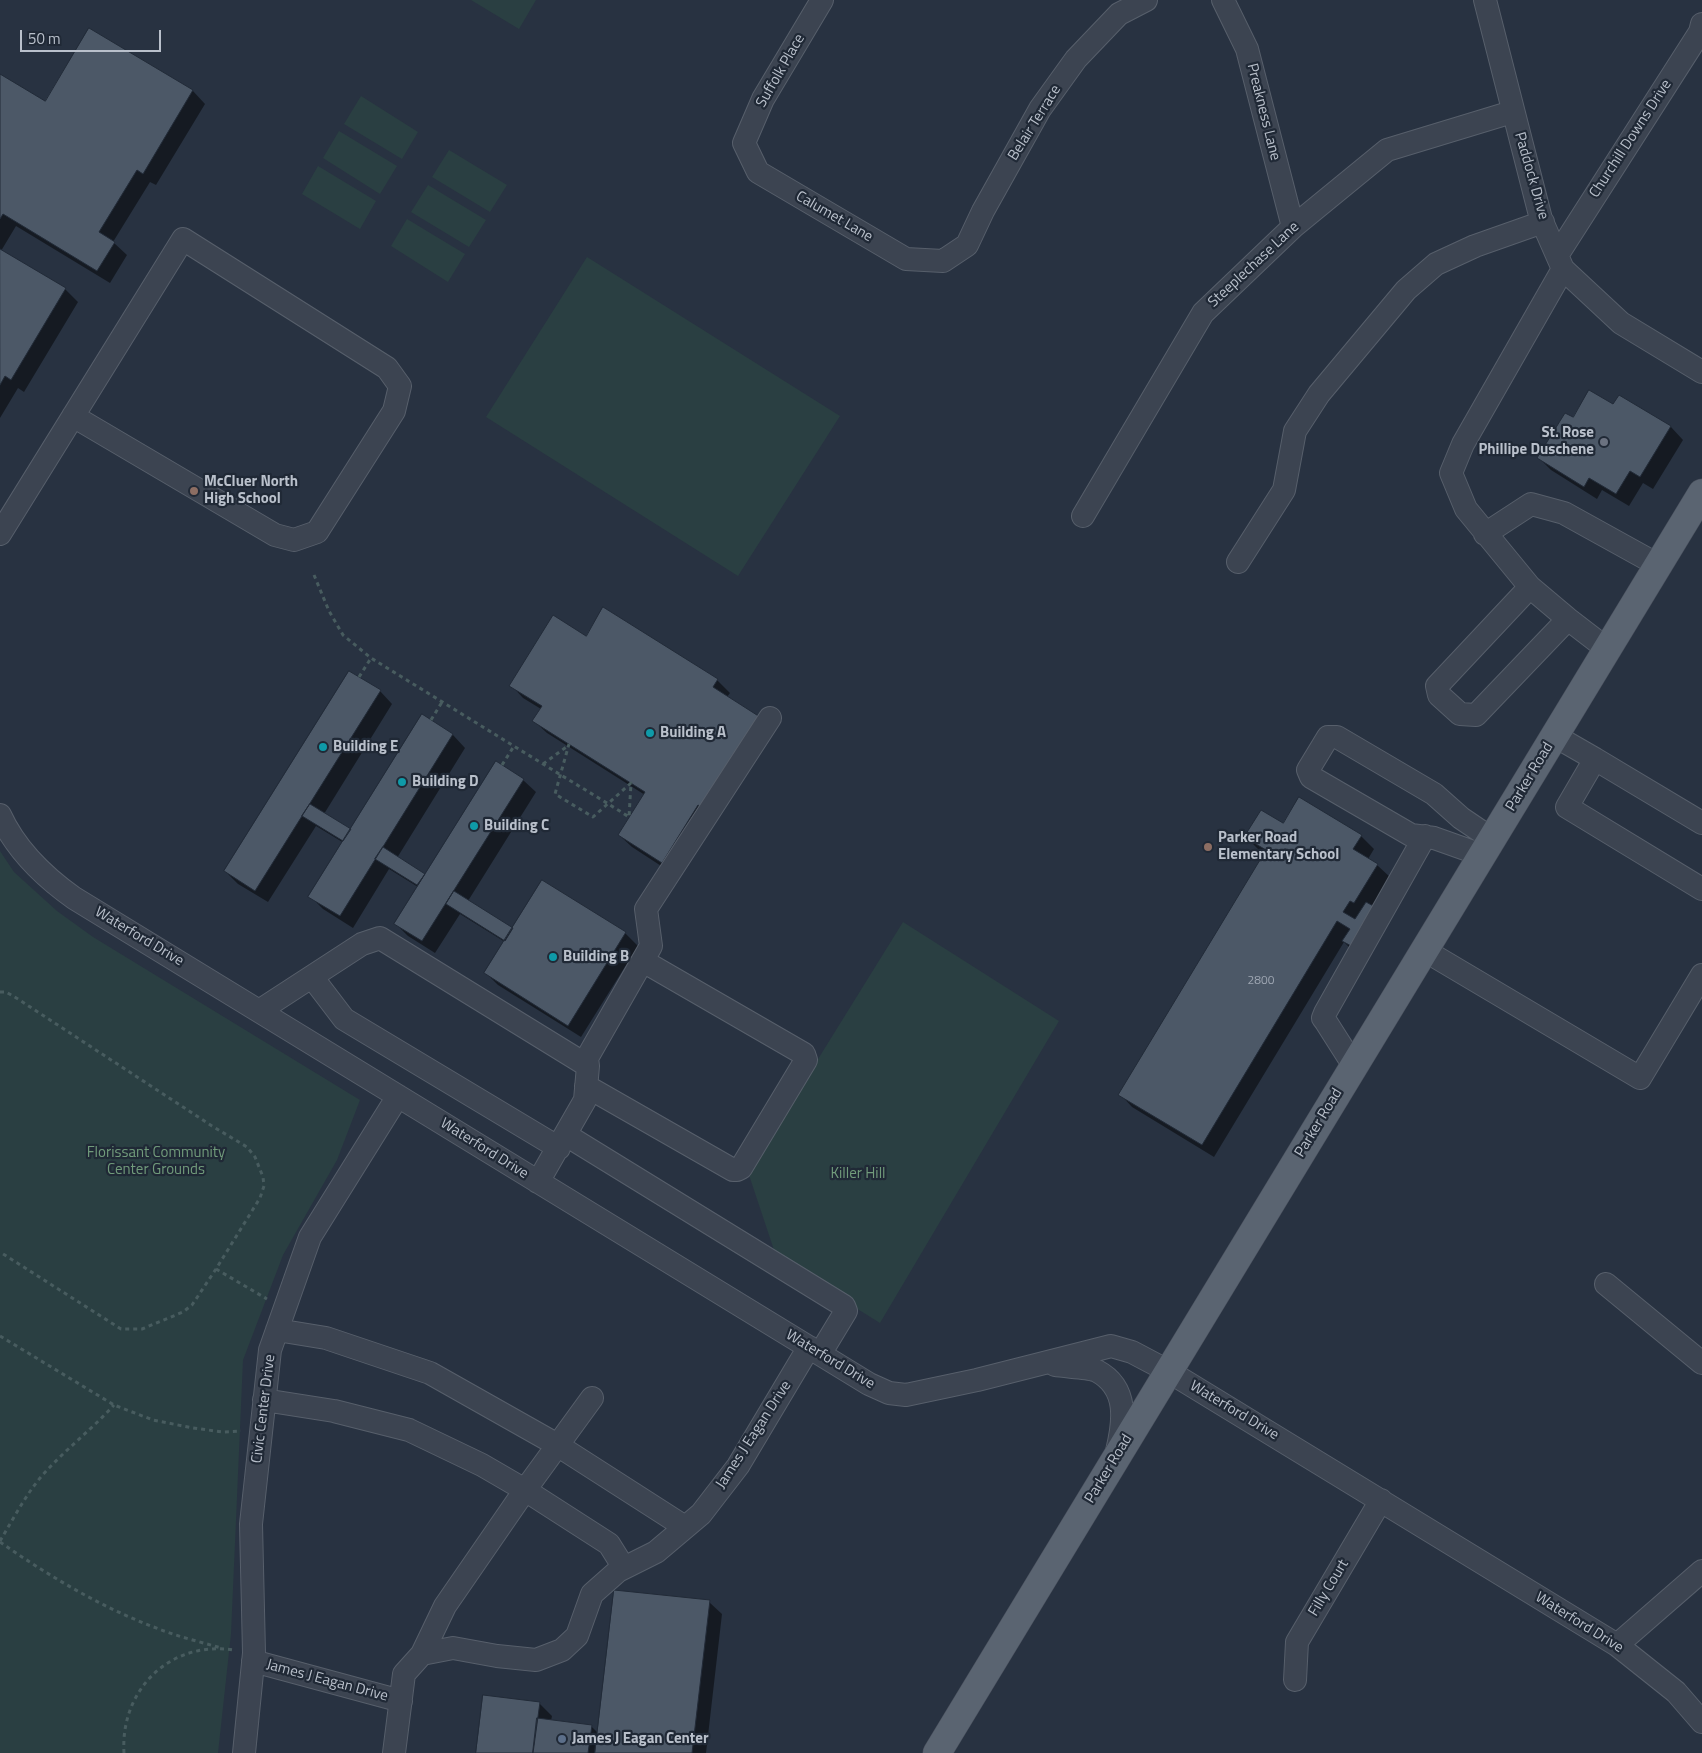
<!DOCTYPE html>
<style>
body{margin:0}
#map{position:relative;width:1702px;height:1753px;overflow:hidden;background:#283241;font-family:"Titillium Web",sans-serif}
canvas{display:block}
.scale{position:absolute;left:20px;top:30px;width:141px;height:22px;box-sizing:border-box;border:2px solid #b9c0cb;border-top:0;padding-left:6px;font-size:15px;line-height:18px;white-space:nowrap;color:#b9c0cb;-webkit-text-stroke:4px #202936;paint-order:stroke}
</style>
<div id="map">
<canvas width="1702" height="1753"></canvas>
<div class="scale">50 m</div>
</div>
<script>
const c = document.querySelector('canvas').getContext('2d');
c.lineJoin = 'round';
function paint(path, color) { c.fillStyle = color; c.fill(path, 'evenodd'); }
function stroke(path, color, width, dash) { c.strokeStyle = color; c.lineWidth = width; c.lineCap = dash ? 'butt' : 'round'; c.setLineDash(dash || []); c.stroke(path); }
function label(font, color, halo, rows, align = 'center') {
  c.font = font + ' "Titillium Web",sans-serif'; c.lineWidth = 4.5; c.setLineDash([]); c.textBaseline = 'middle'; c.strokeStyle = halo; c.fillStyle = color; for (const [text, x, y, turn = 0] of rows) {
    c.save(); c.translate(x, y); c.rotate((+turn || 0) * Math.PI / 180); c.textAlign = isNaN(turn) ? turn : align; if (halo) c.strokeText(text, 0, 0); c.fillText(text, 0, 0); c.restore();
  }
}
const green = new Path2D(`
 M471,0H536L519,29Z
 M361,96L418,132L402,159L344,124Z
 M339,131L397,166L380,194L323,158Z
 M449,150L507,185L490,212L432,177Z
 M318,166L376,201L360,229L302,194Z
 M428,185L486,220L469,247L411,212Z
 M407,219L465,254L448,282L391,246Z
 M587,257L840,416L738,576L486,417Z
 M0,851L14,872L57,911L93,937L360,1100L337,1160L283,1255L243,1360L231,1634L218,1753H0Z
 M903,922L1059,1021L880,1323L777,1259L748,1172Z`);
const shadow = new Path2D(`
 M89,29L193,91L205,104L156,185L150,182L113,242L127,255L110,283L16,226L1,251L65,289L78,302L24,392L18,388L0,418V76L45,103Z
 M1620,396L1671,427L1683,440L1653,489L1643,483L1629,506L1602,490L1597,499L1551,470L1539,458L1573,419L1614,406Z
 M604,609L717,680L730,693L727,697L759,718L675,875L632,847L619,835L645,795L547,733L534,721L541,709L523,698L511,685L586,637Z
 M380,691L392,704L324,814L351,831L423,716L453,735L465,748L397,858L425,876L523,780L536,792L468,901L513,930L543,882L625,933L638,946L581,1037L498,985L486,973L505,942L460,914L435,953L408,936L395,923L418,887L389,869L353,928L323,909L310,896L344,843L316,826L268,902L238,884L225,871Z
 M1283,825L1361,836L1374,849L1368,859L1377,865L1390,877L1372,907L1356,954L1344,942L1214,1157L1132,1107L1120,1094L1265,854L1259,850L1246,837Z
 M709,1602L722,1614L706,1753H477L539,1703L552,1716L551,1721L591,1726L598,1733Z`);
const building = new Path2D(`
 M89,28L193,90L143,174L137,170L99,232L115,242L97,271L3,214L0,219V74L45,101Z
 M0,249L66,288L11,380L5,376L0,385Z
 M1589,390L1613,404L1619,395L1671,426L1640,477L1630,471L1616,494L1589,478L1584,487L1537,458L1565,413L1573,417Z
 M603,607L718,679L713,687L760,717L703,808L698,805L662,863L618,835L645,792L532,721L542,706L509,686L553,615L586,636Z
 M349,671L381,690L255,891L224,871Z
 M422,714L453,734L340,916L308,897Z
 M496,761L524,779L422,941L394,924Z
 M1299,797L1362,835L1353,849L1378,864L1354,903L1350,901L1343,912L1355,919L1366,902L1377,908L1353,947L1342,941L1350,929L1337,921L1202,1145L1118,1095L1266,850L1244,837L1261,810L1283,823Z
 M310,804L351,829L343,841L302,816Z
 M383,847L425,874L417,885L375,859Z
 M542,880L626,932L568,1026L484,973Z
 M454,891L513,928L505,941L446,904Z
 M614,1590L710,1600L692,1753H595Z
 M483,1695L540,1702L533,1753H476Z
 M537,1718L592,1725L588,1753H533Z`);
const path = new Path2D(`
 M314,575L329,611L343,635L371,658L543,764C572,782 601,799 629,817L631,783L593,817L555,794L569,744
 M359,677L371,658
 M431,720L442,702
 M543,764L569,745
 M502,765L514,746
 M0,992H6L18,999L212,1126L247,1147L255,1157L263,1177L264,1186L260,1198L216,1269L192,1305L183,1312L142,1329H121L0,1252
 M216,1269L267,1299
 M0,1336L114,1405L153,1420L193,1428L223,1432L241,1431
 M0,1541C15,1516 29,1488 50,1467C70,1446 94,1427 114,1405
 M0,1542C49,1576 102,1608 159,1629C179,1637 201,1642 221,1648
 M124,1753C120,1690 170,1640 234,1650`);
const minor = new Path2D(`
 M822,0L763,99L744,143L758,172L906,259L943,261L967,245L983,211L1040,109L1076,59L1119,14L1146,0
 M1223,0L1247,49L1293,227
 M1485,0L1541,219L1563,269L1621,323L1702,372
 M1558,254L1700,32L1702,24
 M1563,269L1463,444L1451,473L1466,509L1530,587L1568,619L1607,649
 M1083,516L1203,313L1293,227L1387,150L1512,112
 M0,534L183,239L387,368L400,386L394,411L317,532L294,540L275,535L73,416
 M1485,534L1531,504L1564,513L1658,565
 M1238,562L1284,490L1295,431L1319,394L1406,290L1436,264L1475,246L1543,222
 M1530,587L1437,686L1439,695L1460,714L1476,715L1568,619
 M1555,736L1595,759
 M0,815C16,850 43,876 74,898L869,1384L889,1393L906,1395L977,1380L1111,1346L1132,1352L1168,1371L1617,1645L1676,1692L1702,1722
 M1702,823L1595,759L1567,807L1702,889
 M1482,855L1434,838L1411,835L1311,777L1308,770L1328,737H1337L1434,794L1461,818L1492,839
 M1424,950L1640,1078L1702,975
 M312,977L344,1019L559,1148
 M259,1011L362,944L380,938L588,1066
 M1354,1066L1326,1022L1323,1018L1325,1013L1425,836
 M586,1086L733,1170H737L741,1168L806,1060L804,1054L643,961
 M566,1135L844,1306L846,1311L820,1354
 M538,1182L585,1100L588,1066L587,1058L651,946L646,909L770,718
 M1606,1284L1702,1363
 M277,1330L326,1338L430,1373L554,1443L685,1527
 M1055,1365C1066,1367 1089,1367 1097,1371C1129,1388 1124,1422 1117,1451
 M264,1400L334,1411L409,1430L482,1465L525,1490L609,1544L624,1568
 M1617,1645L1702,1571
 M422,1654L445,1606L525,1490L592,1398
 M253,1661L401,1701
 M1295,1680L1297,1642L1381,1500
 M244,1753L254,1653L251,1524L270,1350L310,1237L398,1096
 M394,1753L404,1674L422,1654L453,1648L497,1656L536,1660L562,1650L577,1636L592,1594L618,1571L656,1552L701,1514L738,1466L809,1347`);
const major = new Path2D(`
 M937,1753L1702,493`);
const markers = [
 [1604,442,5,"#6b7280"],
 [194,491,5,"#8d6e63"],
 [650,733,5,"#0f9aa8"],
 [323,747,5,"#0f9aa8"],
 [402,782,5,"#0f9aa8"],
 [474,826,5,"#0f9aa8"],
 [1208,847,5,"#8d6e63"],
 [553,957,5,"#0f9aa8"],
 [562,1739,5,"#5c6f8a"]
];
const numberNames = [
 ["2800",1261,981]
];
const streetNames = [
 ["Suffolk Place",781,71,-60],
 ["Preakness Lane",1263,112,76],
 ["Belair Terrace",1035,123,-58],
 ["Churchill Downs Drive",1631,139,-57],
 ["Paddock Drive",1531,176,74],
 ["Calumet Lane",834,217,30],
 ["Steeplechase Lane",1254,265,-43],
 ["Parker Road",1530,777,-59],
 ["Waterford Drive",139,937,31],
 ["Parker Road",1319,1123,-59],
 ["Waterford Drive",484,1149,32],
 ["Waterford Drive",830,1360,31],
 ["Civic Center Drive",264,1409,-83],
 ["Waterford Drive",1234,1411,31],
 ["James J Eagan Drive",754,1435,-57],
 ["Parker Road",1109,1469,-59],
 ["Filly Court",1329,1588,-59],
 ["Waterford Drive",1579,1623,32],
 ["James J Eagan Drive",327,1681,15]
];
const poiNames = [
 ["St. Rose",1594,433,"right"],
 ["Phillipe Duschene",1594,450,"right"],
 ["McCluer North",204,482],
 ["High School",204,499],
 ["Building A",660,733],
 ["Building E",333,747],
 ["Building D",412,782],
 ["Building C",484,826],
 ["Parker Road",1218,838],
 ["Elementary School",1218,855],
 ["Building B",563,957],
 ["James J Eagan Center",572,1739]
];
const parkNames = [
 ["Florissant Community",156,1153],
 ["Center Grounds",156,1170],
 ["Killer Hill",858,1174]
];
paint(green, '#2a3f42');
paint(shadow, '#0007');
paint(building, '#4c5867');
stroke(building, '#222b38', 1);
stroke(minor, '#575f6b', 24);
stroke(major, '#464d5a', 29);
stroke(path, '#485c5f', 3, [4, 4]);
stroke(minor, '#3c4451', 22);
stroke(major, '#5a6471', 28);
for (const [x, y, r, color] of markers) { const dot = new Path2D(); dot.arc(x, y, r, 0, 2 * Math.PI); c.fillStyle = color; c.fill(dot); stroke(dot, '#202936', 2); }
label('12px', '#9ea6b2', null, numberNames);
label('15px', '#b9c0cb', '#202936', streetNames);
label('bold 15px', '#b9c0cb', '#202936', poiNames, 'left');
label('15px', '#719b7b', '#202936', parkNames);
</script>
